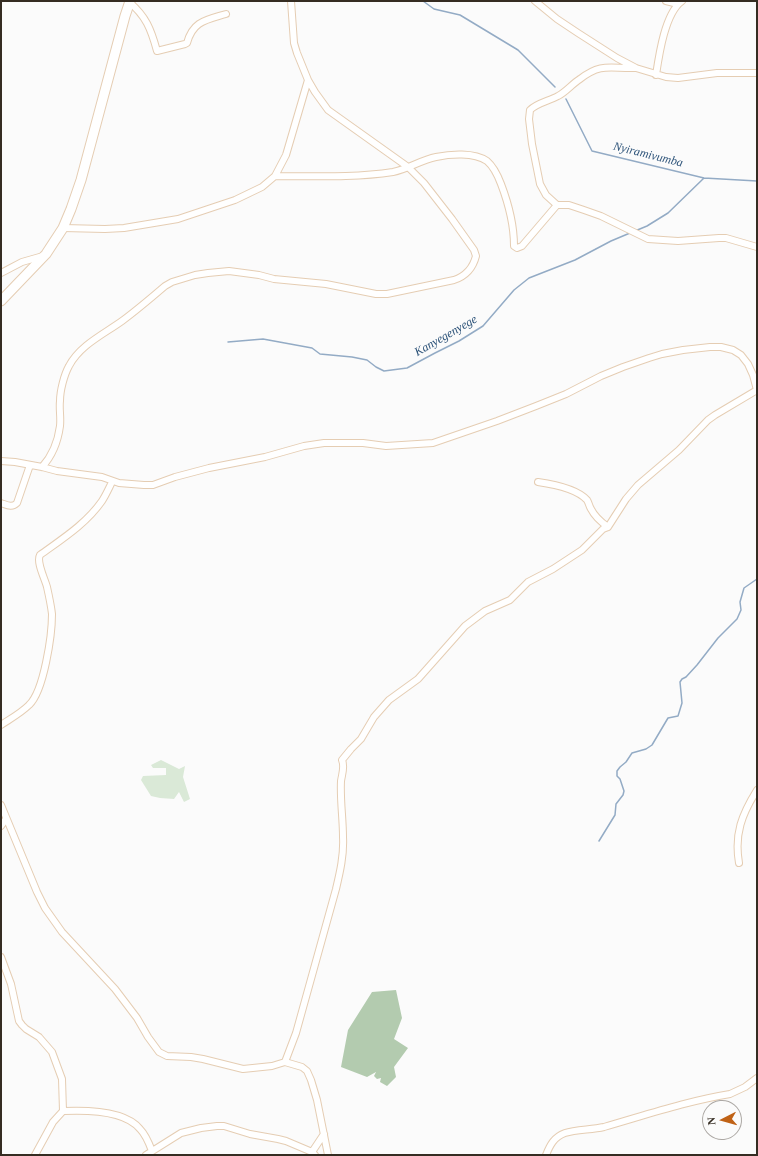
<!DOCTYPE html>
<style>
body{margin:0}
#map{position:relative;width:758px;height:1156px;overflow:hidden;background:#fbfbfb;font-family:Georgia,serif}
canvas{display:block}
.frame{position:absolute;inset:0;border:2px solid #352c22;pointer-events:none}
.north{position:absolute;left:702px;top:1100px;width:40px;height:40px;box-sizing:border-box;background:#fbfbfb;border:1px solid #aca8a4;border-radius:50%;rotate:264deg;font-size:11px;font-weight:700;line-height:16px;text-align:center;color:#352c22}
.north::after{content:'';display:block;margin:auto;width:14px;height:18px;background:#c06216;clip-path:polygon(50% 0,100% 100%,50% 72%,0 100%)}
</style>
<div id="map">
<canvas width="758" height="1156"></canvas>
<div class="frame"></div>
<div class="north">N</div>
</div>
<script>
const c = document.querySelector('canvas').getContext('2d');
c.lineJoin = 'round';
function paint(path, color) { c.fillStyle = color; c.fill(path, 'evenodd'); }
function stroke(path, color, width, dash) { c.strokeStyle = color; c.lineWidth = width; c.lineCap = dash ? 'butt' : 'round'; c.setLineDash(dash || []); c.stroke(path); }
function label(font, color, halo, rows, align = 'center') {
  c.font = font + ' Georgia,serif'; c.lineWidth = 3; c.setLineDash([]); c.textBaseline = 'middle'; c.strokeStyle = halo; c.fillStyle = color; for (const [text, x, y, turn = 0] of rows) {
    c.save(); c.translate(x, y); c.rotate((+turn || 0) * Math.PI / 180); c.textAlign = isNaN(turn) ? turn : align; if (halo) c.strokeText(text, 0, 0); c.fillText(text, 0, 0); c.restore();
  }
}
const green = new Path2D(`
 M161,760L179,769L185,766L183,777L190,799L184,802L179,792L174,799L160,798L151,796L141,780L143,776L166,775V768H153L151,765Z`);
const forest = new Path2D(`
 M396,990L402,1018L394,1039L408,1048L394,1067L396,1077L387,1086L380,1082L381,1078L377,1079L374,1076L376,1072L367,1077L341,1067L348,1030L372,992Z`);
const stream = new Path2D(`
 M423,1L434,9L460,15L518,50L555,87
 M566,99L592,151L704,178L757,181
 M635,231L647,226L668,213L704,178
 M228,342L263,339L312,348L320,354L352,357L367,360L376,367L384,371L407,368L435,353L459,341L483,326L514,290L529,278L575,260L611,241L630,233
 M599,841L615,815L616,804L623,795L624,791L620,779L617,776V771L620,767L626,762L632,753L646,749L652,745L668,718L678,716L682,703L680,682L682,679L686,677L697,665L718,638L737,619L741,610L740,602L744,588L757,579`);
const minor = new Path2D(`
 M128,1C146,16 151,29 157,51L185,44L187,43C193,21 206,20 226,14
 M535,1L557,19L578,33L617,58L636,68L666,77L678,78L717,73H757
 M666,1L678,4
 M636,68C611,69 602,62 580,79C572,84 566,92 558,96C549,101 537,103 530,110L529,119L532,144L540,184L546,195L557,205H569L584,210L601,216L648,239L678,241L719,238H726L757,247
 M656,75C659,55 665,13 682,1
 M275,176C314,176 354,178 393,172C408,169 421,160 436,157C450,154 474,152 487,161C494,167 498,176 501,184C509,205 514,224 514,246L517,248L522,246L557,205
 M63,228L105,229L124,228L178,219L235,200L262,187L275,176L286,155L308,80L297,53L294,43L291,1
 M1,273L22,262L43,256
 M1,461L15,462L42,467L57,471L102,477L119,483L144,485H153L175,477L209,468L265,457L304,446L324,443H363L386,446L433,443L497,421L536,406L566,394L601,376L623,367L649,358L662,354L683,350L710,347H721L733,350L741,355L748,364L753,375L757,390
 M42,467C53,455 58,441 60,426C61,417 59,409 60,401C60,391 64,375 69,366C80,345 104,334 122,321C137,310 151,298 165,286L172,282L195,275L208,273L229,271L259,275L274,279L326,284L376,294H387L454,280C466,276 473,268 476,256L474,250L452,219L424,183L408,167L328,110L315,92L308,80
 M538,482C552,484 577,489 587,500C589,503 589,506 591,509C595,517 601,522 608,527
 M1,503C7,505 12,508 17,503L30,465
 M1,725C10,719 21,713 29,705C44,691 52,635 52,614C51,605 49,596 47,587C45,579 36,562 40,555C62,539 86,524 102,501C106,495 109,488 112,482
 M1,805L37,892L45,908L62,932L115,989L137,1018L148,1037L159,1052L167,1056L191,1057L203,1059L243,1069L272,1066L285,1062L302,1067L307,1071L311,1080L317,1100L328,1155
 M1,826L6,819
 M739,863C734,834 742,814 757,790
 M1,957L11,984L19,1021L22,1025L26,1029L39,1037L52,1052L62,1079L63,1111
 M285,1062L296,1033L336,889C340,872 344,855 343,837C343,818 340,800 341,781C342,774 345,767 342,760L351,749L361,739L374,717L389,700L418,679L465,626L485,611L510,600L528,582L553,569L582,550L603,529L608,527L626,499L638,485L679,450L708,420L715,415L757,390
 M312,1152L324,1134
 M35,1155L53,1122L63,1111C85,1110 125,1110 140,1129C146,1135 149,1143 152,1151
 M146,1155L181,1133L201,1128L217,1126H224L250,1134L278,1139L286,1141L312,1152L315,1155
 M546,1155C550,1145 554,1137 565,1133C576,1129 591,1130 604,1127C646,1115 687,1101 730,1094L745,1087L757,1078`);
const highway = new Path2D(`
 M1,301L46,254L63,228L71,209L81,180L125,16L130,1`);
const waterNames = [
 ["Nyiramivumba",648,155,14],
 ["Kanyegenyege",446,336,-30]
];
paint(green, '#dae9d7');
paint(forest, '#b3cbaf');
stroke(stream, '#93abc5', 1.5);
stroke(minor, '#e5cdb3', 8);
stroke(highway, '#e5cdb3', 11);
stroke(minor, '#fff', 6);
stroke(highway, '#fff', 9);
label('italic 12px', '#2d5379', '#fbfbfb', waterNames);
</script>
